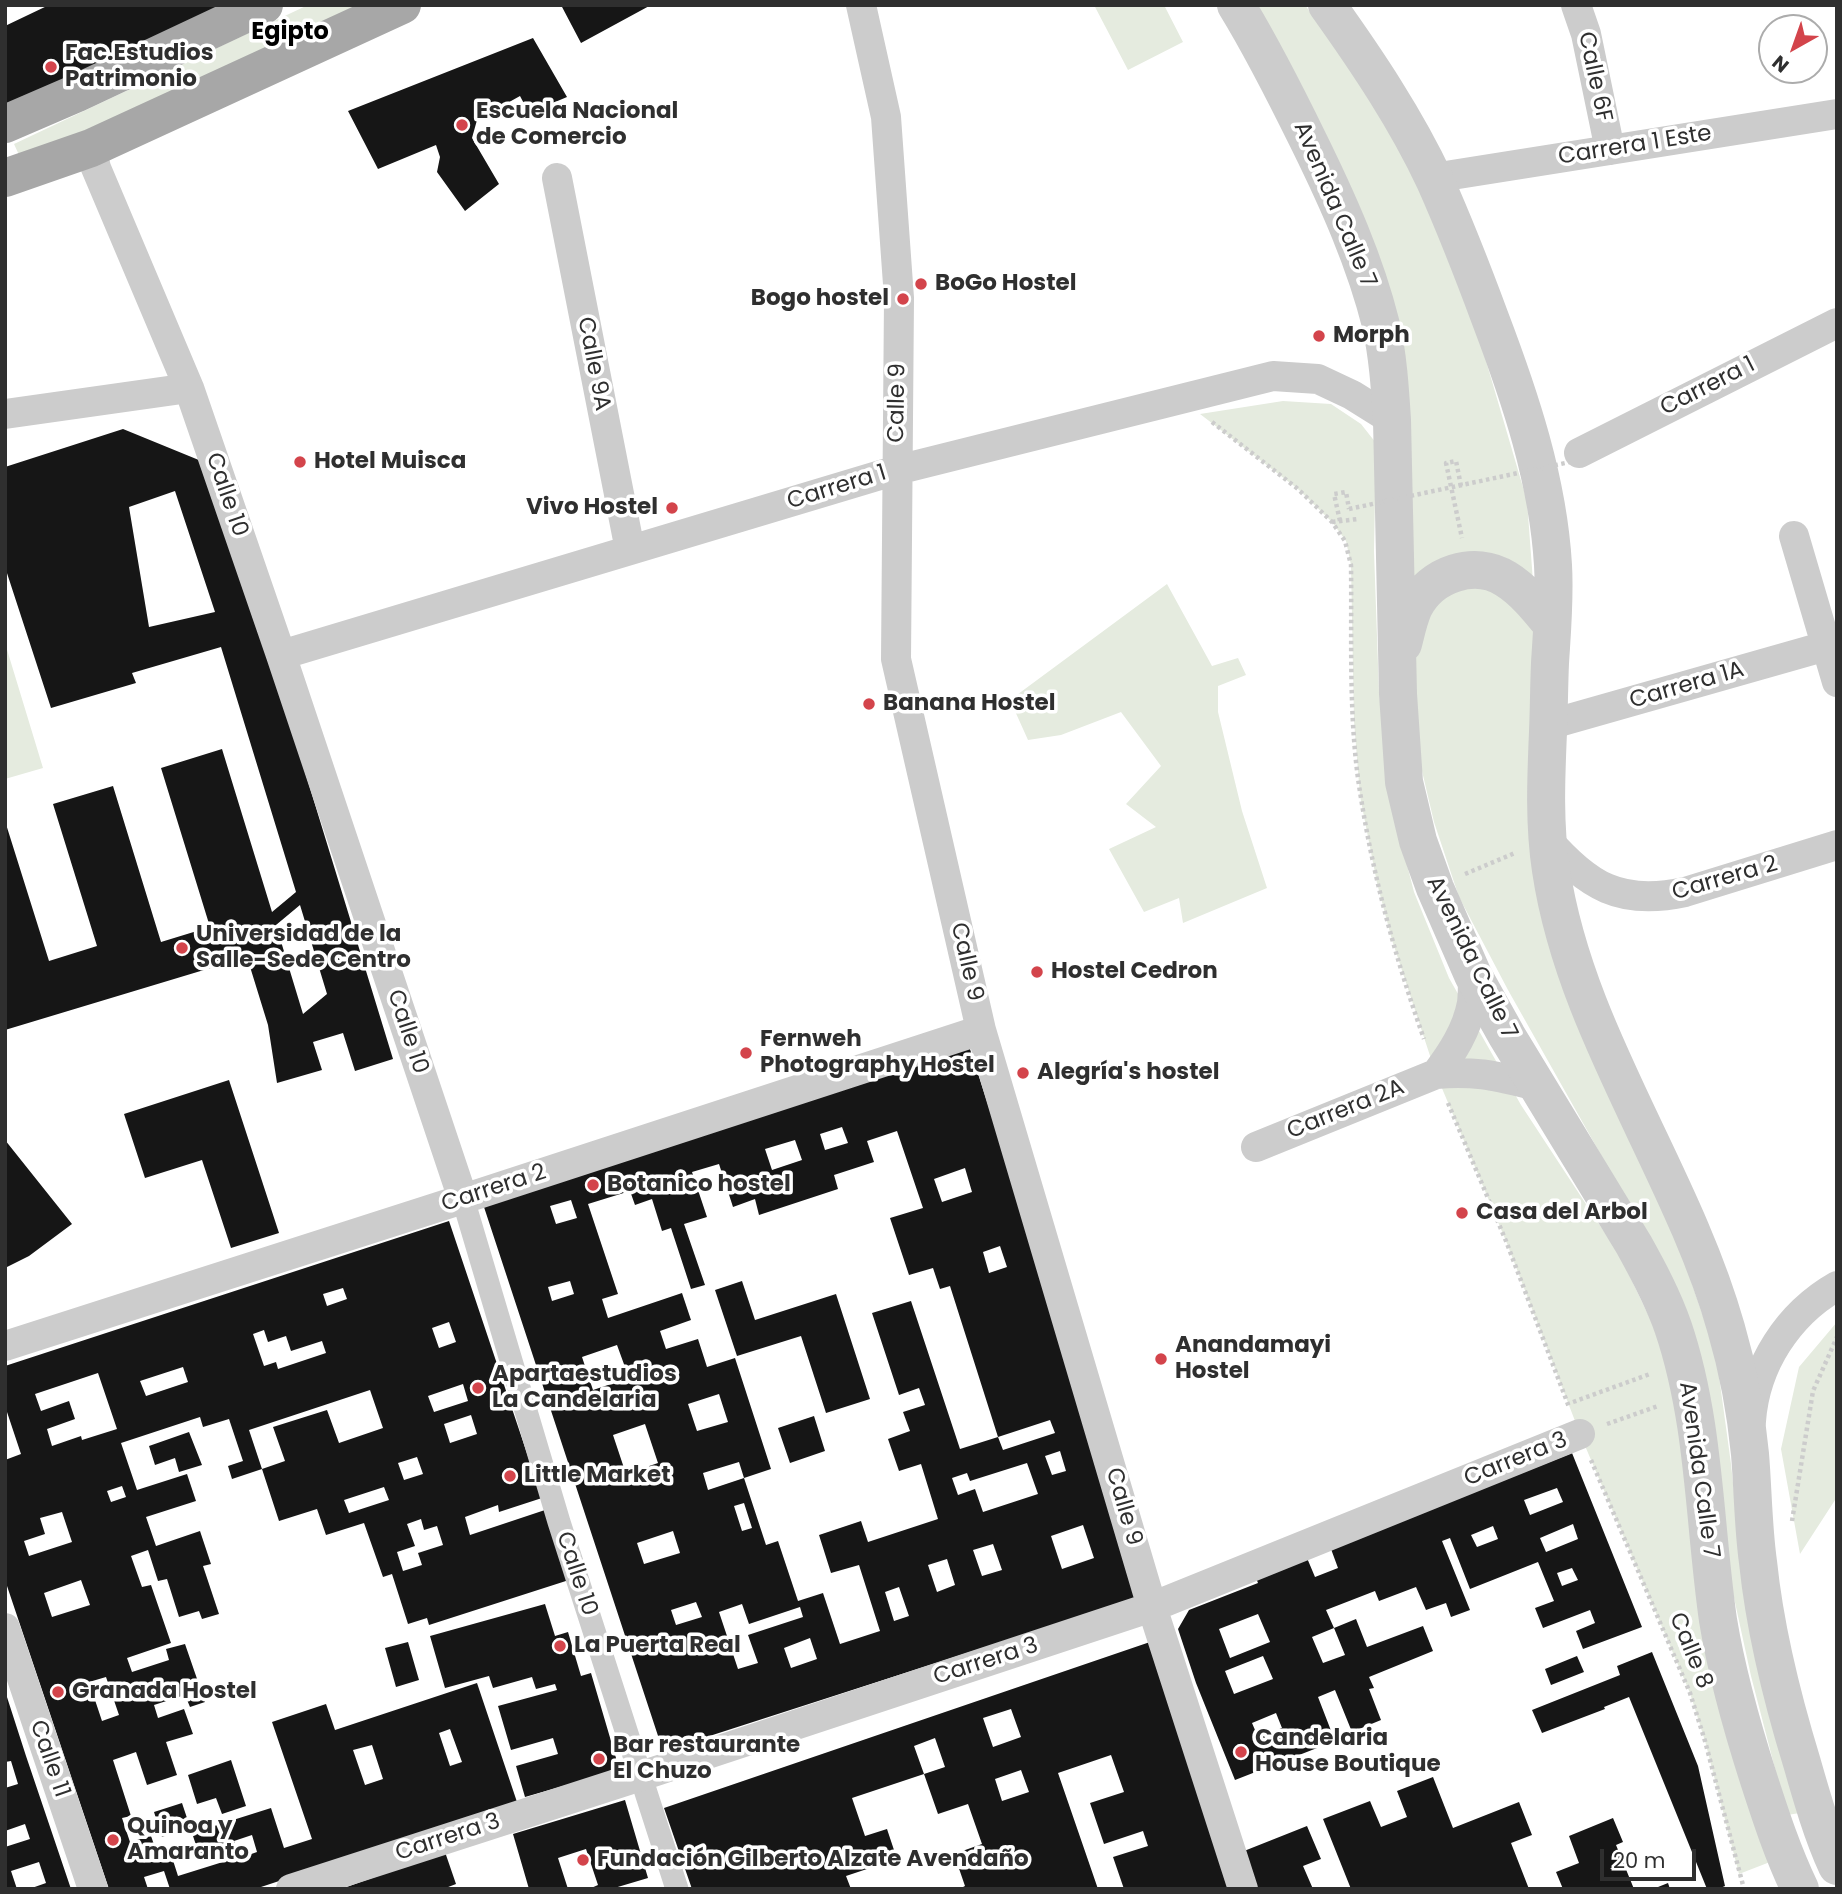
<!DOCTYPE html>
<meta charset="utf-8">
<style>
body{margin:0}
#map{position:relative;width:1842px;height:1894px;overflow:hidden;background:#fff;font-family:Poppins,sans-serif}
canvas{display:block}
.frame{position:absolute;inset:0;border:7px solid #2f2f2f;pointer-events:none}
.north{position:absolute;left:1758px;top:14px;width:70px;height:70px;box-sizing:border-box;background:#fff;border:2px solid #acacac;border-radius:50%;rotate:220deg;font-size:19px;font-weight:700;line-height:28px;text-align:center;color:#2f2f2f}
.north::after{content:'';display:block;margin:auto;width:24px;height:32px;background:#d3444b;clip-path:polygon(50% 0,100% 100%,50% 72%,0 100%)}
.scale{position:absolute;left:1600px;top:1849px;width:96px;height:32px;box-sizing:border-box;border:4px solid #2f2f2f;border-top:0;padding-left:9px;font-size:21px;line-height:24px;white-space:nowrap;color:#2f2f2f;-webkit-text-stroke:5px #fff;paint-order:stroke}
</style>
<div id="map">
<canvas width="1842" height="1894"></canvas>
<div class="frame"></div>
<div class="north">N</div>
<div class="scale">20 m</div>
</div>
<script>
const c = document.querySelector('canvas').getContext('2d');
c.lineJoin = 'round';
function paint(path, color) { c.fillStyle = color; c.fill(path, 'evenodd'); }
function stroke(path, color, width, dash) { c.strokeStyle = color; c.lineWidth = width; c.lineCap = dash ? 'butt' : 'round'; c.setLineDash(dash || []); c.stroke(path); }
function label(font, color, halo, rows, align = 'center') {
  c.font = font + ' Poppins,sans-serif'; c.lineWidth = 7; c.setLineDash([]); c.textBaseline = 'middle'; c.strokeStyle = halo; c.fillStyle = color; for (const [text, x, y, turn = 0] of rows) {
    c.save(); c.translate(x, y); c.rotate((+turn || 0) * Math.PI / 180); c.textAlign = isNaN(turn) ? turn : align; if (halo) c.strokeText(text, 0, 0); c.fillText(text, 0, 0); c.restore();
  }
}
const green = new Path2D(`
 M308,5H363L24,166L14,144Z
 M1094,5H1164L1183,42L1128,70Z
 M1250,5H1305L1376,106L1427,204L1479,337L1527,501L1534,595V822L1716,1354L1731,1464L1741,1558L1800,1813L1787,1815L1751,1676L1726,1561L1623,1194L1508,990L1459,897L1434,822L1418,754L1407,430Z
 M1283,401L1331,404L1361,424L1376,443L1374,551L1379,693L1392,807L1414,892L1449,978L1521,1105L1620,1256L1668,1356L1770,1862L1739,1874L1705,1741L1690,1693L1580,1434L1506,1241L1436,1074L1392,940L1377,883L1360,796L1354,721L1351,565L1346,541L1332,522L1298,489L1200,414Z
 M1167,584L1212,666L1238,658L1246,675L1218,686V712L1242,811L1267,888L1183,923L1179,898L1144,912L1109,849L1156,827L1126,804L1161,766L1121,712L1061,735L1028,740L1010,700Z
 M5,643L43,768L5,779Z
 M1837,1322V1497L1800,1554L1781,1449L1799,1367Z`);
const building = new Path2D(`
 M49,5H223L5,107V26Z
 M561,5H651L581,43Z
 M533,38L567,97L529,113L520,96L477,120L472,138L499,184L465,211L437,172L440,157L436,145L378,169L348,111Z
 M123,429L211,465L393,1059L355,1071L343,1033L313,1042L322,1070L277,1083L268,1025L247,957L5,1030V821L49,961L97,946L53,804L113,786L161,942L210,927L161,768L222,749L272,912L296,892L221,647L132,673L136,683L51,708L5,567V467ZM175,491L215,612L149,627L129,507ZM300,905L327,994L303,1014L276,925Z
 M969,1046L1147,1595L663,1751L483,1204ZM842,1127L848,1143L825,1150L820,1134ZM897,1131L923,1208L890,1218L909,1275L933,1268L940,1289L950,1286L998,1437L1050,1420L1055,1433L1003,1450L998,1437L960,1449L911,1301L872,1313L899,1395L919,1388L925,1405L903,1412L910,1431L888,1439L899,1471L921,1464L938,1519L868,1542L861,1521L819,1535L831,1573L859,1565L880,1631L840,1644L823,1593L798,1601L778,1541L766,1545L744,1478L771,1469L735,1358L707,1367L698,1339L666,1349L660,1331L691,1320L682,1293L608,1318L602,1299L618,1294L588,1204L630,1191L635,1205L652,1199L662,1231L671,1228L691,1289L705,1285L684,1224L707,1217L692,1172L719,1164L733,1207L755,1199L759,1215L838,1189L834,1175L874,1162L867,1141ZM795,1140L802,1160L772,1170L765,1149ZM965,1168L972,1192L942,1202L934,1179ZM571,1200L577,1218L556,1224L550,1206ZM1000,1246L1007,1267L989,1273L983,1252ZM570,1281L574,1294L552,1301L548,1287ZM617,1345L629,1378L593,1390L582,1357ZM719,1394L728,1422L697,1431L688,1404ZM645,1424L658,1463L626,1474L613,1435ZM1060,1451L1066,1471L1052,1475L1045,1456ZM739,1462L744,1478L708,1490L703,1473ZM1027,1463L1038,1494L983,1512L975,1489L958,1495L952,1478L967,1473L970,1481ZM744,1503L752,1528L742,1531L734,1506ZM1083,1525L1094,1558L1062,1569L1051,1536ZM673,1531L680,1553L644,1564L637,1543ZM993,1544L1002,1570L982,1576L973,1550ZM947,1559L955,1585L937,1592L928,1565ZM899,1587L909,1616L894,1621L885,1592ZM696,1602L702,1617L676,1625L671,1610ZM742,1604L749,1624L800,1607L803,1617L748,1635L758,1663L738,1669L719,1612ZM810,1638L817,1659L791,1668L784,1648Z
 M229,1080L279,1233L231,1248L202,1160L145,1178L124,1114Z
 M5,1140L72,1224L29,1256L5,1268Z
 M449,1221L542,1498L499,1512L498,1505L465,1517L470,1535L545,1510L569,1580L429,1625L427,1618L408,1624L392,1574L383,1577L364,1523L326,1535L317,1509L279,1521L262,1469L285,1461L273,1427L327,1410L339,1443L383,1428L370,1390L249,1430L262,1469L232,1479L228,1466L243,1461L229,1419L203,1427L200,1417L121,1443L137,1490L187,1474L196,1501L146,1517L156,1546L200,1531L211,1564L203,1566L219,1614L202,1619L199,1611L179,1617L167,1579L158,1581L148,1550L131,1556L142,1587L151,1585L171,1643L127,1658L132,1672L169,1660L166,1649L185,1644L205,1702L190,1707L185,1695L154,1705L158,1718L184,1709L193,1734L166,1742L177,1775L147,1785L136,1752L113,1760L131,1816L122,1818L130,1842L151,1836L158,1856L170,1851L178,1876L226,1861L221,1846L199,1854L192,1833L271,1808L284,1848L312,1839L272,1722L326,1704L335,1730L477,1683L517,1802L255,1889H170L164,1871L144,1877L148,1889H109L5,1580V1460L21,1454L7,1412L5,1413V1366ZM343,1288L347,1299L327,1306L323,1294ZM449,1322L456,1342L439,1348L432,1328ZM264,1330L268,1342L286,1336L291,1351L322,1341L326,1353L278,1369L276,1362L264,1366L253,1334ZM183,1367L188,1382L146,1396L140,1381ZM98,1373L117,1429L82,1440L81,1436L52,1446L47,1429L75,1419L69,1401L41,1411L35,1394ZM463,1384L468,1401L434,1412L428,1396ZM471,1415L477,1434L450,1443L444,1424ZM417,1457L423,1474L404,1480L398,1463ZM122,1486L126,1497L111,1502L107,1491ZM384,1487L389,1500L349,1513L344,1500ZM62,1512L72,1542L29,1556L24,1541L45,1534L40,1518ZM421,1519L424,1530L437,1526L443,1545L418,1553L422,1565L403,1571L397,1552L415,1546L407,1524ZM81,1580L90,1605L52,1617L44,1593ZM106,1677L119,1715L102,1721L89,1682ZM450,1729L462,1762L450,1766L439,1733ZM372,1745L383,1779L365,1785L353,1750ZM252,1835L257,1852L240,1858L234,1841Z
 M742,1281L755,1320L836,1294L870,1399L826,1413L801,1336L737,1356L715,1290Z
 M814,1416L825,1451L790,1463L778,1428Z
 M189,1432L202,1465L179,1472L175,1458L155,1465L149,1446Z
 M1572,1453L1642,1627L1583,1649L1576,1631L1595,1623L1590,1610L1543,1628L1535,1608L1554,1601L1538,1562L1470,1589L1450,1538L1442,1541L1470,1610L1451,1617L1446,1603L1426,1610L1416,1587L1379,1601L1375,1591L1326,1610L1334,1628L1356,1619L1367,1647L1423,1626L1433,1651L1369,1677L1374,1688L1369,1689L1381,1720L1352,1732L1335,1690L1318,1697L1335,1741L1235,1780L1196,1683L1178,1629L1189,1610L1258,1583L1256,1578L1307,1558L1315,1577L1338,1568L1331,1549ZM1557,1488L1563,1502L1530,1515L1524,1500ZM1573,1524L1578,1539L1546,1552L1540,1538ZM1493,1526L1498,1539L1477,1547L1471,1535ZM1572,1568L1578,1580L1562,1586L1557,1573ZM1258,1614L1270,1642L1230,1658L1219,1629ZM1334,1628L1345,1655L1323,1663L1312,1637ZM1263,1656L1273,1679L1234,1694L1225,1671ZM1276,1713L1282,1728L1258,1737L1252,1723Z
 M545,1604L555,1636L568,1632L581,1676L591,1673L616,1758L614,1768L605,1774L525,1797L516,1766L558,1754L553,1738L511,1750L498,1706L557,1690L555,1684L536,1689L532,1677L493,1688L489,1676L445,1688L430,1636Z
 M408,1642L419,1680L396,1687L385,1648Z
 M1150,1642L1235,1889H1124L1113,1857L1148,1846L1143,1831L1104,1844L1090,1803L1124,1792L1111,1755L1058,1773L1098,1889H959L965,1886L954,1854L982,1844L968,1804L938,1814L924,1774L852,1798L865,1836L887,1829L897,1859L846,1876L851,1889H692L664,1808ZM1011,1709L1021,1737L993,1747L983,1718ZM935,1738L945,1767L924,1774L914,1746ZM1021,1770L1029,1792L1002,1801L995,1779Z
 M1652,1652L1698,1766L1725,1886L1718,1889H1707L1629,1697L1604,1707L1605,1709L1542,1733L1532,1710L1620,1675L1617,1666Z
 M1577,1656L1584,1672L1551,1685L1545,1669Z
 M6,1694L26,1756L71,1889H29L46,1883L39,1862L11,1871L17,1889H5V1847L30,1839L25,1824L5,1831V1788L18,1784L11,1761L5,1762Z
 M231,1760L246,1806L222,1814L216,1798L197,1804L188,1775Z
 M1433,1777L1453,1828L1519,1802L1532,1835L1511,1843L1529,1889H1351L1323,1819L1370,1801L1381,1827L1407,1817L1397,1791Z
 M625,1800L648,1878L611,1889H589L598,1885L586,1849L558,1858L568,1889H529L513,1834Z
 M182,1803L190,1827L162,1837L154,1812Z
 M1613,1818L1623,1842L1616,1845L1634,1889H1563L1556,1872L1579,1863L1569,1836Z
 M1307,1826L1321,1859L1303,1866L1313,1889H1253L1239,1853Z
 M445,1852L456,1884L443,1889H341Z
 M1668,1883L1670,1889H1653Z`);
const path = new Path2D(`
 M1212,422L1298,489L1332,522L1345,541L1351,565C1352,642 1348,722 1361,798C1374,880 1396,960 1424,1039
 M1461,486L1456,461L1446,463L1462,538
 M1340,521L1334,494L1346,492L1349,509
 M1332,522L1358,519
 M1465,874L1515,853
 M1448,1103L1506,1241L1569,1407
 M1573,1402L1650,1374
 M1607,1424L1658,1406
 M1591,1460L1690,1693L1705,1741L1744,1889
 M1792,1521L1813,1391L1837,1337`);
const pedestrian = new Path2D(`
 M463,1199L559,1522L677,1889`);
const minor = new Path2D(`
 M861,5L886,117L899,298L896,659L981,1030L1152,1607L1243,1889
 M1576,5L1586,34L1610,150
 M91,148L96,168L189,388L281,655L463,1199
 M557,178L630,550
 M1433,178L1837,114
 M5,414L189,388
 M1579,453L1837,323
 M1794,536L1837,682
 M281,655L897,470L1273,376L1318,379L1352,395L1392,420
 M1548,725L1826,646
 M1547,839C1588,886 1620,906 1685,892L1837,845
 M1436,1074C1452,1053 1467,1030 1472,1003C1473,994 1473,984 1473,975
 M1256,1147L1436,1074C1476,1070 1499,1077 1537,1086
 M5,1346L463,1199L981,1030
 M1751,1421C1755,1365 1788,1314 1837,1286
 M5,1628L93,1889
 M291,1889L641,1776L1152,1607L1580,1434`);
const tertiary = new Path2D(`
 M1236,5C1263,49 1286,95 1309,142C1338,201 1365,261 1381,325C1388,356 1390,389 1392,420L1398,694L1404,782L1418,841L1435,888L1473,975L1507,1036L1634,1245C1649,1272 1663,1298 1673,1327C1705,1421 1704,1523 1718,1620C1727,1675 1742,1727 1759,1780C1771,1817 1783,1854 1800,1889
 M1327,5C1367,61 1406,119 1435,181C1455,226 1473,272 1490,318C1520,397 1548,480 1553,565C1555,598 1552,631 1550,663C1549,686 1549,709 1548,732C1546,778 1544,825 1551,870C1575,1032 1682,1172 1726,1328C1738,1369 1746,1412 1750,1454C1753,1490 1753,1526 1758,1562C1765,1630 1782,1698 1802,1763C1812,1798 1822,1833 1837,1866
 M1403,644C1406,632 1409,618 1414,607C1431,574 1475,559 1506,579C1524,590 1539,609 1552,625`);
const primary = new Path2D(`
 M5,124L77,93L264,5
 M5,178L91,148L402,5`);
const pathBridge = new Path2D(`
 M1349,509L1570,462`);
const markers = [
 [51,67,7,"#d3444b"],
 [462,125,7,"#d3444b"],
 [921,284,7,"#d3444b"],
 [903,299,7,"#d3444b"],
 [1319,336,7,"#d3444b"],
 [300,462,7,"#d3444b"],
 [672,508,7,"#d3444b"],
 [869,704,7,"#d3444b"],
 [182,948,7,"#d3444b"],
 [1037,972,7,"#d3444b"],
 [746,1053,7,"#d3444b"],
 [1023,1073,7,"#d3444b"],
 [593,1185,7,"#d3444b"],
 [1462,1213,7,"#d3444b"],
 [1161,1359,7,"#d3444b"],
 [478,1388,7,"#d3444b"],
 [510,1476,7,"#d3444b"],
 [560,1646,7,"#d3444b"],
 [58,1692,7,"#d3444b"],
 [1241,1752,7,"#d3444b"],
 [599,1759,7,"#d3444b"],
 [113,1840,7,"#d3444b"],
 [583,1860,7,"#d3444b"]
];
const poiNames = [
 ["Fac.Estudios",65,54],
 ["Patrimonio",65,80],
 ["Escuela Nacional",476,112],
 ["de Comercio",476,138],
 ["BoGo Hostel",935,284],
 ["Bogo hostel",889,299,"right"],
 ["Morph",1333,336],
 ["Hotel Muisca",314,462],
 ["Vivo Hostel",658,508,"right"],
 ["Banana Hostel",883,704],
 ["Universidad de la",196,935],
 ["Salle-Sede Centro",196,961],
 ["Hostel Cedron",1051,972],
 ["Fernweh",760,1040],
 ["Photography Hostel",760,1066],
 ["Alegría's hostel",1037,1073],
 ["Botanico hostel",607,1185],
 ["Casa del Arbol",1476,1213],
 ["Anandamayi",1175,1346],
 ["Hostel",1175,1372],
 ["Apartaestudios",492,1375],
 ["La Candelaria",492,1401],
 ["Little Market",524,1476],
 ["La Puerta Real",574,1646],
 ["Granada Hostel",72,1692],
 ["Candelaria",1255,1739],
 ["House Boutique",1255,1765],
 ["Bar restaurante",613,1746],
 ["El Chuzo",613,1772],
 ["Quinoa y",127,1827],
 ["Amaranto",127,1853],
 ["Fundación Gilberto Alzate Avendaño",597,1860]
];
const streetNames = [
 ["Calle 6F",1594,77,78],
 ["Carrera 1 Este",1635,146,-9],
 ["Avenida Calle 7",1334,205,67],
 ["Calle 9A",593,364,79],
 ["Carrera 1",1708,387,-27],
 ["Calle 9",898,403,-89],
 ["Carrera 1",837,488,-17],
 ["Calle 10",226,495,71],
 ["Carrera 1A",1687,686,-16],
 ["Carrera 2",1725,879,-16],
 ["Avenida Calle 7",1471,958,64],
 ["Calle 9",966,962,77],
 ["Calle 10",407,1032,72],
 ["Carrera 2A",1346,1110,-22],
 ["Carrera 2",494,1189,-18],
 ["Carrera 3",1516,1460,-22],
 ["Avenida Calle 7",1698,1470,82],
 ["Calle 9",1123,1507,74],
 ["Calle 10",576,1574,72],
 ["Calle 8",1690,1651,68],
 ["Carrera 3",986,1662,-18],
 ["Calle 11",49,1759,71],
 ["Carrera 3",448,1838,-18]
];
const neighbourhoodNames = [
 ["Egipto",290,33]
];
paint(green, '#e5ebdf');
paint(building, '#161616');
stroke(path, '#ccc', 4.5, [3.5, 3.5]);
stroke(pedestrian, '#ccc', 23);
stroke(minor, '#ccc', 30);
stroke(tertiary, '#ccc', 38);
stroke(primary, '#a7a7a7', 38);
stroke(pathBridge, '#ccc', 4.5, [3.5, 3.5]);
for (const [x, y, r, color] of markers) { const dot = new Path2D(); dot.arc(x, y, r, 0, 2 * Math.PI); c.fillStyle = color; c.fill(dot); stroke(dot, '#fff', 2.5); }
label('bold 23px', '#2f2f2f', '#fff', poiNames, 'left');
label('23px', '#2f2f2f', '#fff', streetNames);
label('bold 24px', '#000', '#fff', neighbourhoodNames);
</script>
